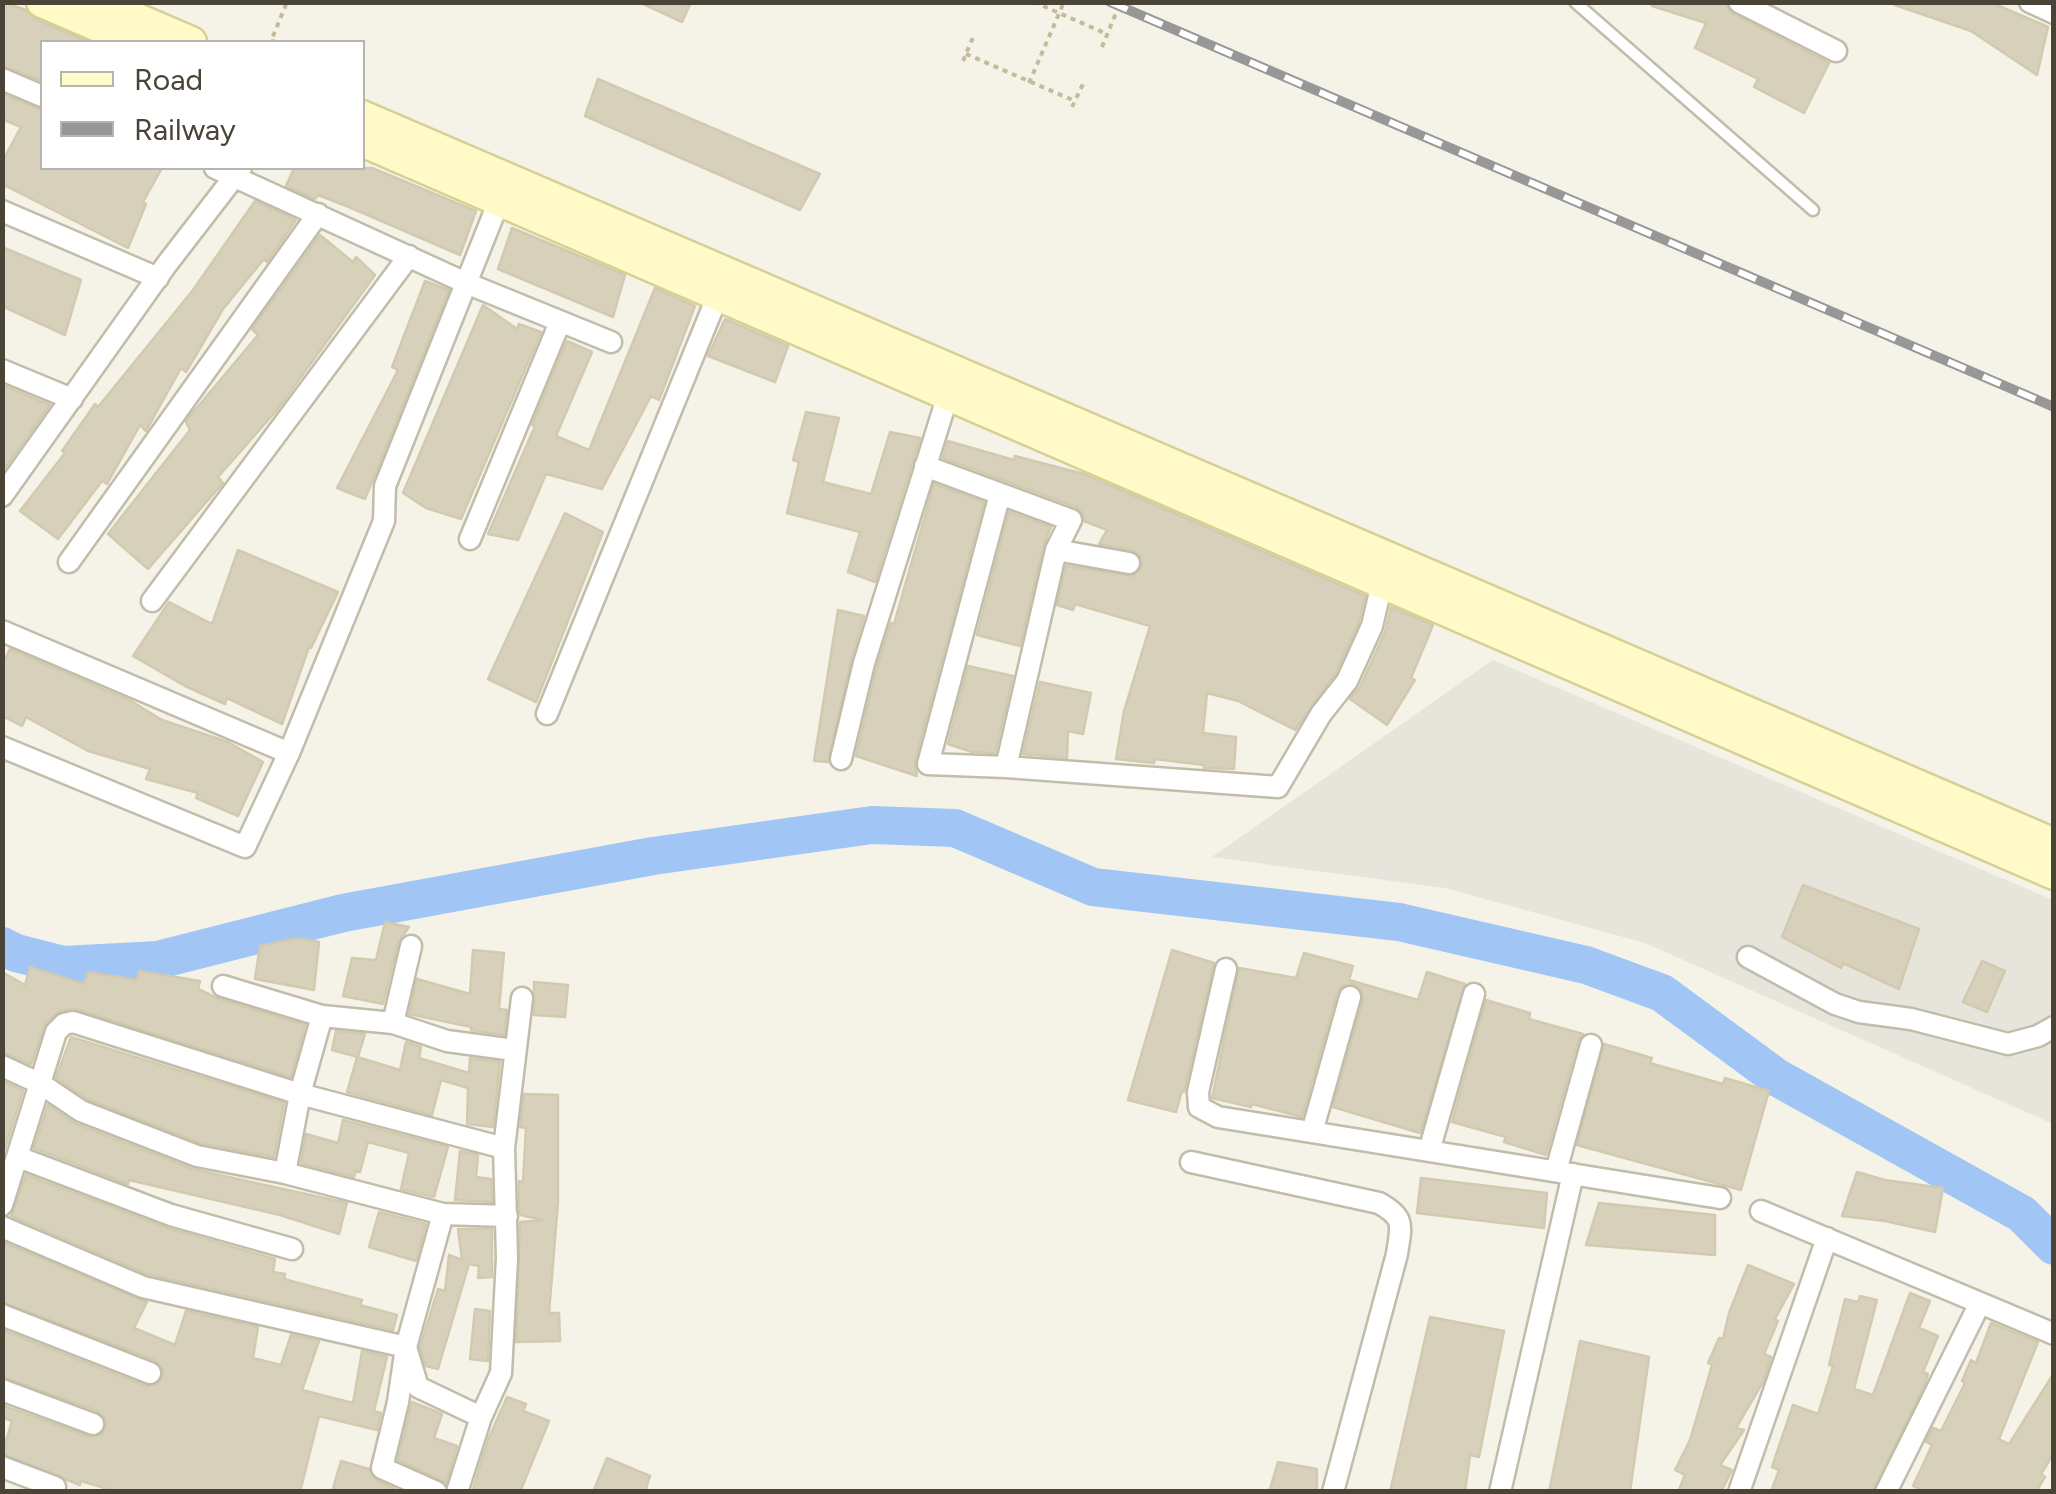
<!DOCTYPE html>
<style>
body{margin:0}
#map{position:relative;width:2056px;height:1494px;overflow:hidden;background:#f5f3e8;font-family:Figtree,sans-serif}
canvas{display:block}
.frame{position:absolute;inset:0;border:5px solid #494436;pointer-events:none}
.legend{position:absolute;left:40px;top:40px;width:325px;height:130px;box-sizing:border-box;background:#fff;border:2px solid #b6b4af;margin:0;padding:12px 18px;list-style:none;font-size:30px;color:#494436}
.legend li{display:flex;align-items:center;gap:20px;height:50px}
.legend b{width:50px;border:2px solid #b6b4af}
</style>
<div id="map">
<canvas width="2056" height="1494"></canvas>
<div class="frame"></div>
<ul class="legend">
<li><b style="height:12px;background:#fffac8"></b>Road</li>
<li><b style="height:12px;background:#979797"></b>Railway</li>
</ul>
</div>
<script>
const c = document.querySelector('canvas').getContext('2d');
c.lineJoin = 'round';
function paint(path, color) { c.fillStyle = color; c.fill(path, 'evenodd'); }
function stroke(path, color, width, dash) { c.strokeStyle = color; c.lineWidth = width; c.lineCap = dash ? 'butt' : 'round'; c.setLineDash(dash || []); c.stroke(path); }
const industrial = new Path2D(`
 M1493,660L2053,900V1124L1645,943L1445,888L1212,857Z`);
const river = new Path2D(`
 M2,946L16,953L63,965L158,960L343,913L653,856L872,825L955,828L1093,887L1399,922L1586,965L1662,993L1776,1077L2022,1214L2054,1246`);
const building = new Path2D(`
 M2,2L26,10L35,19L89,42H42V81L2,66Z
 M639,2H691L682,22Z
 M1652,2H1725L1733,14L1829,63L1804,113L1754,87L1758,79L1695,48L1706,23L1652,6Z
 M1895,2H1990L2048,27L2037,75L1971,31L1895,5Z
 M598,79L820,174L800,210L585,116Z
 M2,94L42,110V168H162L143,202L146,204L128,248L2,184V162L21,127L2,119Z
 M294,168H372L476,211L460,255L349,207L318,195L315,199L286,186Z
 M255,201L296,220L267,262L264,259L223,309L186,372L181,368L146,431L140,425L107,484L102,481L58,539L20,511L65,453L62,451L95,404L98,407L193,290Z
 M512,228L625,275L613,317L498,269Z
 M320,235L353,262L356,257L375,275L277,410L218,477L223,483L148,569L108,534L190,430L186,422L190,416L258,335L252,329Z
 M2,247L81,280L65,335L2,306Z
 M425,281L449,290L365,499L337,488L398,370L392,367Z
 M655,288L695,306L659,400L651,396L602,489L546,474L518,540L488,534L535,426L532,425L567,341L592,352L556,436L589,450Z
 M483,305L517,329L519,324L541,332L461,519L426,508L403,493Z
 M725,319L788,346L775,382L708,356Z
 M2,385L50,405L2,472Z
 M806,412L839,418L823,482L871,494L890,432L920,438L875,582L848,572L860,532L787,513L799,462L793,460Z
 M948,441L1014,460L1015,456L1084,474L1365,596L1359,622L1335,674L1295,730L1238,701L1207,693L1203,733L1236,737L1234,769L1204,768V765L1155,759L1154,763L1116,759L1124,711L1150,626L1075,604L1073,610L1057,605L1066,566L1133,576L1142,566L1141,557L1132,550L1099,544L1107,530L1084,521L1082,513L1076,507L943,458Z
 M934,484L984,502L915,760L917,776L856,756L877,667L891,623L894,624Z
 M1009,512L1051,527L1043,547L1020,646L977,635Z
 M565,513L603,532L536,702L488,679Z
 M238,550L338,592L311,648L309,647L282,724L227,698L225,704L185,686L133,656L169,602L212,624Z
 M1391,607L1433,625L1411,678L1415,680L1387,725L1350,699L1360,687L1385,632Z
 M838,610L864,616L851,660L828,762L814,761Z
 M10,649L131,701L162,720L228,742L263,762L238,816L196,798L198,793L146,779L150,769L88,751L26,717L22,726L2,716V665Z
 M968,666L1013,676L995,753L972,752L948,744Z
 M1040,682L1091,693L1083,734L1068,731L1067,758L1023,754Z
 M1803,885L1919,929L1899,989L1843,963L1841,968L1782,937Z
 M385,922L409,927L398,943L383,1004L343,996L352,958L376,960Z
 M298,938L319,942L314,990L255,979L260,946Z
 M473,950L504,953L499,1009L507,1010L504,1035L471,1030V1027L409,1014L417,979L470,994Z
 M1172,950L1214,963L1184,1092L1182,1091L1176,1112L1128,1100Z
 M1304,953L1353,966L1349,980L1418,1000L1427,972L1465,984L1420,1133L1333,1107L1363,1001L1360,988L1353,984L1341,987L1337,993L1302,1117L1252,1104L1251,1107L1212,1098L1239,968L1296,978Z
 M1982,961L2005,971L1987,1012L1963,1002Z
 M30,967L84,984L88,972L137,980L139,971L200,981L198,989L219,999L305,1025L291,1077L76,1009L60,1011L46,1022L31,1064L2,1052V972L25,985Z
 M534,982L568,985L565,1017L534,1015Z
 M1486,1000L1530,1013L1529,1019L1583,1034L1578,1041L1546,1155L1504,1142L1506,1137L1452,1122Z
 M336,1031L365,1034L358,1057L332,1050Z
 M71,1037L284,1103L274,1157L201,1143L87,1099L56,1078Z
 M406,1042L421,1047L419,1058L469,1073L470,1058L500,1062L493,1127L467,1124L468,1088L441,1080L432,1115L347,1092L357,1057L400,1070Z
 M1604,1044L1652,1058L1650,1063L1723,1084L1725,1078L1769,1091L1741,1190L1577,1145Z
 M2,1081L23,1091L2,1157Z
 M524,1094L558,1095V1202L549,1313H559L560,1341L516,1342L520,1222L542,1220L521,1215L519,1210V1181L523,1182L526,1128L520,1127Z
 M48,1105L76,1124L192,1169L347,1203L339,1234L280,1215L129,1180L128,1184L34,1148Z
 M343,1120L448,1147L434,1197L401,1189L409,1153L368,1142L360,1172L356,1171L354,1177L301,1163L306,1134L338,1143Z
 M460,1151L478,1155L476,1177L491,1179L492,1202L455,1200Z
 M1857,1172L1885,1180L1943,1188L1935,1232L1885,1221L1842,1216Z
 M26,1175L167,1228L275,1259L273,1272L285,1274L284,1279L362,1300L360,1305L397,1315L393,1330L147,1274L11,1216Z
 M1421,1178L1547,1193L1544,1228L1417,1213Z
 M1599,1203L1715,1215V1255L1586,1245Z
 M379,1212L426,1224L416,1261L369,1247Z
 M458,1229H492V1277L478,1278L479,1266L469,1264L438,1369L426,1366L420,1347L438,1289L445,1291L449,1255L462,1260Z
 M2,1242L147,1302L134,1328L175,1345L186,1311L258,1327L253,1358L281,1365L291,1335L319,1341L302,1390L353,1403L362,1351L387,1357L374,1411L381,1413L377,1430L319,1416L300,1492H118L81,1481L80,1485L2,1454L12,1421L2,1417V1405L89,1437L102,1434L107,1423L98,1411L2,1377V1330L145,1386L158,1384L164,1372L155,1360L2,1302Z
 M1748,1265L1794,1284L1775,1319L1778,1321L1764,1354L1771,1357L1763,1382L1736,1428L1744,1430L1720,1465L1732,1470L1721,1492H1678L1685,1475L1675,1470L1690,1440L1712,1365L1708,1363L1719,1338L1723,1339L1729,1313Z
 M1910,1293L1930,1301L1919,1328L1938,1336L1923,1372L1928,1374L1925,1384L1872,1492H1771L1779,1470L1772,1467L1793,1405L1818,1414L1833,1366L1829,1365L1845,1299L1858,1302L1860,1296L1877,1300L1854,1389L1873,1395Z
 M475,1309L490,1311L488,1361L470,1359Z
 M1430,1317L1504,1331L1479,1457L1470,1455L1465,1492H1390Z
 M1991,1323L2038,1342L1999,1439L2009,1444L2054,1373V1453L2041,1474L2045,1477L2036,1492H1925L1913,1486L1932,1445L1926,1442L1933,1428L1941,1431L1965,1383L1962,1381L1971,1360L1976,1363Z
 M1580,1341L1649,1357L1630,1492H1549Z
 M507,1397L526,1404L523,1411L549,1421L520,1492H472L488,1440Z
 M412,1402L442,1414L434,1438L457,1446L446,1483L398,1460Z
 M607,1458L650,1476L645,1492H593Z
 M341,1461L369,1469L376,1480L401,1492H332Z
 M1278,1462L1317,1469V1492H1269Z`);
const path = new Path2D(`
 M1034,2L1107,34
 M276,42L271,41L287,2
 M1102,47L1116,13
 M966,54L1075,101
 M963,61L974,35
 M1029,83L1064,2
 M1072,107L1084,82`);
const lane = new Path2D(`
 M1575,2L1813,210`);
const street = new Path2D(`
 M1739,2L1836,51
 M2030,2L2054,13
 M2,79L42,96
 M215,168L466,283L611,342
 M2,211L158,278
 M2,370L72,399
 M925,466L1071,520L1056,550L1006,767L1278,787L1321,714L1347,681L1372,626L1382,583
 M1000,494L928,764L1006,767
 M2,496L167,264L241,168
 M470,539L560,322
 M1056,550L1129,563
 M69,562L318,214
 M152,601L409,256
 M2,631L289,753
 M547,714L718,295
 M2,747L245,847L289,753L384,521L385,486L499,201
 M841,759L864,663L948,395
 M1748,957L1835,1004L1859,1012L1911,1019L2008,1044L2038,1036L2054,1027
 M1226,969L1198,1092L1199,1107L1218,1117L1720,1198
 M223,986L322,1016L393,1023L447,1041L514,1050
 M393,1023L411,946
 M2,1066L41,1084L81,1111L197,1156L285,1173L443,1214L507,1216
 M1312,1132L1350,997
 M1429,1151L1474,994
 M18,1157L171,1215L292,1249
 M1191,1162L1379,1203C1406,1218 1401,1226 1397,1254L1333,1492
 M1556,1171L1591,1045
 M285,1173L300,1094L322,1016
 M2,1205L56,1032L64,1024L73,1022L300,1094L504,1148
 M1761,1211L2054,1334
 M443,1214L406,1347L418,1387L481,1417
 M2,1227L143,1287L406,1347L398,1402L382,1468L436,1492
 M2,1315L150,1373
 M2,1390L93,1424
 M2,1467L55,1487L53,1492
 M457,1492L481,1417L501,1373L507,1258L504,1148L522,998
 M1500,1492L1573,1174
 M1739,1492L1827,1238
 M1886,1492L1980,1303`);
const secondary = new Path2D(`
 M42,2L135,42
 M98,2L191,42
 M362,116L2054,844
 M362,141L2054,874`);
const rail = new Path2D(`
 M1110,2L2054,407`);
paint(industrial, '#e7e4dc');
stroke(river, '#a1c5f5', 38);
paint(building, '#d7d1bc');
stroke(building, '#d2caaf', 2.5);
stroke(lane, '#c1bdaa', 15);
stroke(street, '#c1bdaa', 25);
stroke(secondary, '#d7d095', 35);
stroke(path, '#c4bb9a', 4, [5, 5]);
stroke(lane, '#fff', 10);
stroke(street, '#fff', 20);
stroke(secondary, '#fffac8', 30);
stroke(rail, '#979797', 10);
stroke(rail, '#fff', 6, [19]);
</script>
